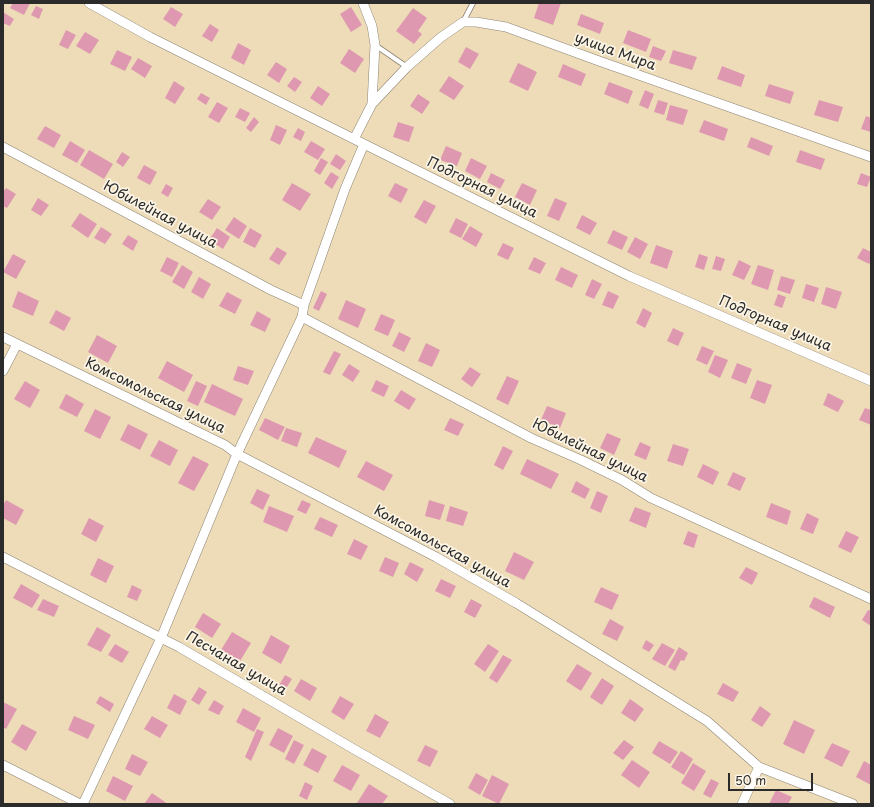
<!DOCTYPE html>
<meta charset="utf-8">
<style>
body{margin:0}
#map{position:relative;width:874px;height:807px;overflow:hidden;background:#eedcb9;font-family:"Playpen Sans",sans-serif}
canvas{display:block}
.frame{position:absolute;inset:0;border:4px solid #2b2b2b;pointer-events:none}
.scale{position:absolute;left:728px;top:773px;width:85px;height:18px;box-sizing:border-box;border:2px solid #2b2b2b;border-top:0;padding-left:5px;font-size:12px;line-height:14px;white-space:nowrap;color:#2b2b2b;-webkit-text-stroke:3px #fcf5e5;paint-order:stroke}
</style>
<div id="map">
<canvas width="874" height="807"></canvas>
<div class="frame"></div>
<div class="scale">50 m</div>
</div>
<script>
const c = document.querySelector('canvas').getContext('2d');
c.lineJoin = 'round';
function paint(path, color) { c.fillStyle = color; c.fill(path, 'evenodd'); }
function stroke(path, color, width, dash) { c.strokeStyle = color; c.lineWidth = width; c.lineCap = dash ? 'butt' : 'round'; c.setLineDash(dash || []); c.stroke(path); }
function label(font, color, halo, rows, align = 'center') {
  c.font = font + ' "Playpen Sans",sans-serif'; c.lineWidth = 3.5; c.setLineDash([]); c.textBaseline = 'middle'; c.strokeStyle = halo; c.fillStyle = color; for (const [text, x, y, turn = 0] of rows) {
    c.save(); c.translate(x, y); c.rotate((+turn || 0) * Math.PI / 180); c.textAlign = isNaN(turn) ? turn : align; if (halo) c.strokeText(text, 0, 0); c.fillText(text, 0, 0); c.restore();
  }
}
const building = new Path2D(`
 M13,3H30L24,15L10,8Z
 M539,3H561L553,25L534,18Z
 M36,6L43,9L39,19L31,15Z
 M171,7L183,14L175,27L163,19Z
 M351,7L362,25L351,32L340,14Z
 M413,8L427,18L418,31L422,34L414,44L396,31Z
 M3,12L14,19L10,26L3,23Z
 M581,14L604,23L600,34L577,25Z
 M210,24L219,30L212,42L202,36Z
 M66,30L76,35L68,49L59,45Z
 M628,30L651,39L646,52L623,43Z
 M85,32L99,40L90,54L76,46Z
 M238,43L251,50L244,65L231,58Z
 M653,46L666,51L661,61L649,57Z
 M466,47L479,54L470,69L458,62Z
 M349,49L364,59L355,73L340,63Z
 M117,50L132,57L125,71L110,64Z
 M673,50L697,57L692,70L669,63Z
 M138,58L152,66L145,78L131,69Z
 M276,62L287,69L279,83L267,75Z
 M518,63L537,72L528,91L509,82Z
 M563,64L586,74L581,86L558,77Z
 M722,66L745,75L741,87L717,79Z
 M449,76L464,86L454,100L439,91Z
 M294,77L302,82L295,92L287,86Z
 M174,81L185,88L175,104L165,98Z
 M609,82L633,91L628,104L604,94Z
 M769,84L794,92L790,104L765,96Z
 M318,86L330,94L322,106L310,98Z
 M645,90L654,94L648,109L639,105Z
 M201,93L210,98L206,105L197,99Z
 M418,94L430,102L422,114L410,106Z
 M658,100L668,103L664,115L654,112Z
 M819,100L843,107L838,122L814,115Z
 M217,102L228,108L219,123L208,117Z
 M670,105L688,110L683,125L666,120Z
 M240,108L250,113L245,122L235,117Z
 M866,116L871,118V132L861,129Z
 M254,117L259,122L251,132L246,128Z
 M704,120L728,129L724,141L699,132Z
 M398,122L414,127L409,142L393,137Z
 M276,125L287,130L280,145L270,140Z
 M45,126L61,135L54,148L37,139Z
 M298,128L305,132L301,141L293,137Z
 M751,137L773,146L769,156L747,147Z
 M70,141L85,150L77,163L62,155Z
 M311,141L325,149L318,160L304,152Z
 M446,146L462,153L457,166L440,160Z
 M89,150L113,164L104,179L80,165Z
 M800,150L825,159L821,170L796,162Z
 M122,152L130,157L123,167L116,162Z
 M336,154L346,161L340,170L330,164Z
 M321,158L328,162L320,175L314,171Z
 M471,158L487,166L480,179L465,171Z
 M144,165L157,172L150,185L137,178Z
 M331,172L339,177L332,189L324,183Z
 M491,173L505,180L500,189L487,182Z
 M861,173L871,177L867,187L857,184Z
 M292,183L311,194L300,211L282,200Z
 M395,183L408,189L401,203L388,196Z
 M522,183L537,190L530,205L515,197Z
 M166,184L173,188L168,197L161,193Z
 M6,188L16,194L7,208L3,206V192Z
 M38,198L49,205L41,216L31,210Z
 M555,198L567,203L559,221L547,216Z
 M208,199L221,207L212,220L199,212Z
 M424,200L436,206L426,224L414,217Z
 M80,213L97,224L88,238L71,226Z
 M582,215L597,223L590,235L576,228Z
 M234,217L247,226L239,239L225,230Z
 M456,218L468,224L461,238L449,232Z
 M470,226L483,234L476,247L462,239Z
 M101,227L112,234L105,244L94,238Z
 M217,228L230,237L223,249L209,240Z
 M250,228L262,235L255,248L243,242Z
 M613,230L628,237L622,250L607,243Z
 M128,235L138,241L133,251L122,244Z
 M635,237L648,244L640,259L627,252Z
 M503,243L514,248L508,260L497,255Z
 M656,245L673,251L667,269L650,263Z
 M277,247L287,253L279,265L269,259Z
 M863,248L871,252V261L869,264L857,258Z
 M13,254L26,261L16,279L3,272Z
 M699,254L708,257L704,270L695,267Z
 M716,256L725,259L721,271L712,269Z
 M167,257L179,263L172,277L160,271Z
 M534,257L546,263L540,274L528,269Z
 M739,260L751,266L744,280L732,275Z
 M182,265L193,272L184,289L172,282Z
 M758,265L774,270L768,290L751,284Z
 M561,267L578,275L572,288L555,280Z
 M781,276L795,280L790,294L777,290Z
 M199,277L211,284L203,299L191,292Z
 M592,279L602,284L594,299L585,295Z
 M806,284L819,288L814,302L802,298Z
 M826,287L842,292L836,309L821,304Z
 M18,291L39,301L33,316L12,307Z
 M321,291L327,294L319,311L313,308Z
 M608,291L619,296L613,309L602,305Z
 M227,292L242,300L235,314L219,306Z
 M778,294L786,297L782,308L774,305Z
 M346,300L366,309L358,328L338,319Z
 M643,308L652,313L645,328L636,323Z
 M56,310L71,318L64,331L49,323Z
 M257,311L271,319L265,332L250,325Z
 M381,314L395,320L388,336L374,330Z
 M673,328L684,333L678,346L667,341Z
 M399,332L411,338L404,352L392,346Z
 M97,335L117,346L108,363L88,352Z
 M426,343L440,350L432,367L418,361Z
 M702,346L714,351L707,365L696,360Z
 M334,351L341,354L330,375L323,372Z
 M715,355L728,360L720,378L708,372Z
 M167,361L193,375L184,392L158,378Z
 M737,363L752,369L746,384L731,378Z
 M349,364L360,371L353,382L342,375Z
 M238,366L254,371L248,385L233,380Z
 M470,367L481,374L472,387L461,379Z
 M507,376L519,381L508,405L496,399Z
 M376,380L389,386L384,397L371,391Z
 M757,380L772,385L765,404L750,398Z
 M25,381L40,390L30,408L14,399Z
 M196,381L207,386L198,406L187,401Z
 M212,384L243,399L235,416L204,402Z
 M401,390L416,399L409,410L394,401Z
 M828,393L844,401L838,412L823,405Z
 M66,394L84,404L77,417L59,408Z
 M547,406L566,413L560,428L541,420Z
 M865,408L871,410V425L859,420Z
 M95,409L111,417L100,439L84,431Z
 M265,418L285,427L278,440L259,430Z
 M450,418L464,424L458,436L444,430Z
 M128,424L148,434L140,450L120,440Z
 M286,428L302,433L297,447L281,441Z
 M607,433L621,439L614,455L600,448Z
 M316,437L347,451L339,468L308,453Z
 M159,440L178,450L170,466L150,456Z
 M640,442L651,447L646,460L634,455Z
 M673,444L689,449L683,466L667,461Z
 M503,446L513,451L503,470L494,465Z
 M193,456L209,464L194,491L178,483Z
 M527,459L559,474L551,489L520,474Z
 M366,461L393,475L384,491L357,477Z
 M703,464L719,472L713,485L697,477Z
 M733,472L746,478L740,491L727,485Z
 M576,481L590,489L585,499L571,492Z
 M257,489L270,495L263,510L250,503Z
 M597,491L608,496L601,513L590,508Z
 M6,500L24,510L16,525L3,518V505Z
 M302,500L311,504L306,514L297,510Z
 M429,500L445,505L440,520L425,516Z
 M771,503L791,511L787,525L766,517Z
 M269,506L294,516L287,532L263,522Z
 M450,506L468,512L463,526L446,521Z
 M635,507L651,513L646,528L629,521Z
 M807,513L819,519L813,534L800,529Z
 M320,517L338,525L332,537L314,529Z
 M89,518L104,526L96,542L81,534Z
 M688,531L698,535L694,548L683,544Z
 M846,531L859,537L851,553L838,547Z
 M354,539L368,546L361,560L347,554Z
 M514,552L534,562L524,580L505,571Z
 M385,557L399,563L393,577L379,571Z
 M98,558L114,566L106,583L90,575Z
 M410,562L424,569L417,582L404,574Z
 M746,567L758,573L752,585L739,578Z
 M441,579L456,586L450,598L435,591Z
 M21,584L40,595L32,608L13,598Z
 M132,585L142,590L137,601L127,597Z
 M601,587L619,595L612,610L594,602Z
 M814,597L835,607L830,618L809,607Z
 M43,599L59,606L54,617L37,610Z
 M471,599L482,605L475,618L464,612Z
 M868,610L871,611V626L862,620Z
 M203,613L221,624L212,638L195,627Z
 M610,619L624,627L617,641L602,634Z
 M97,627L111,635L101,652L87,645Z
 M232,632L251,643L240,661L221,650Z
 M271,635L290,646L281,664L262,653Z
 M646,640L654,645L649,652L642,648Z
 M662,643L675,650L665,666L652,659Z
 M115,644L129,652L122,663L108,655Z
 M488,644L499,651L485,672L474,664Z
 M679,647L688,653L684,661L681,660L675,671L668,667Z
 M503,655L512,660L497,683L489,678Z
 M577,664L592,673L581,691L566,681Z
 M285,675L292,679L283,693L277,689Z
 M602,678L614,686L602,705L590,697Z
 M301,679L317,688L310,701L294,691Z
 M723,683L739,692L733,702L717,694Z
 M199,687L207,692L199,705L191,700Z
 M174,694L187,701L180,715L167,708Z
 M100,696L114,704L110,712L96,703Z
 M340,696L354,704L344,720L331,712Z
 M630,699L644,709L635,722L621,713Z
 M214,700L224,706L219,715L208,710Z
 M3,702L17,709L6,729L3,727Z
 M760,706L771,714L762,727L751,720Z
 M243,708L261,718L254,732L236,722Z
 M375,714L389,722L380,738L366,731Z
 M74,716L95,725L88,739L68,730Z
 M152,716L168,725L160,738L144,729Z
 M794,720L815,730L804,754L783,744Z
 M22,724L37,732L26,751L11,742Z
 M278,728L293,736L284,753L269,745Z
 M257,729L264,732L251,761L245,757Z
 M294,740L304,745L294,764L285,759Z
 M624,740L634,747L623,760L613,753Z
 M659,741L678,752L670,764L652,753Z
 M832,743L850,751L842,767L824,758Z
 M425,745L438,751L430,767L417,761Z
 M312,748L327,756L318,773L303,765Z
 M681,751L693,759L684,775L671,767Z
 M132,754L148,762L140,776L125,769Z
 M632,760L650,772L639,788L621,775Z
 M864,761L871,765V785L856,777Z
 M693,763L706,771L694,791L681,783Z
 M342,765L360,775L351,791L333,781Z
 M476,773L488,780L480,795L468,788Z
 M492,775L509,784L499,804L482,796Z
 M113,776L133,786L125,801L106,791Z
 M711,779L719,783L711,798L703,794Z
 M305,782L313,786L307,800L299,796Z
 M369,784L388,796L382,804H359L357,803Z
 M776,790L792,797L788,804H769Z
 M152,793L168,804H144Z`);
const lane = new Path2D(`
 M463,22L473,3
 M375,45L407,67`);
const street = new Path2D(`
 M89,3L150,37L364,144L629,276L871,381
 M372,104L407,67L440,38L463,22H476L506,27L599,61L871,157
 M354,139L372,104L375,45L372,26L363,3
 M3,147L271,290L304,305
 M302,317L531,438L581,460L622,480L651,498L871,599
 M3,337L225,445L237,454L436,557L516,603L707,721L759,767L853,804
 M3,371L17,344
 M3,557L161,638L179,647L352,748L450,804
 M3,765L80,804
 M83,804L161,638L237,454L302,317L304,305L345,189L364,144
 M742,804L759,767`);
const streetNames = [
 ["улица Мира",615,52,20],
 ["Подгорная улица",482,188,26],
 ["Юбилейная улица",160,215,28],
 ["Подгорная улица",775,324,23],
 ["Комсомольская улица",155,396,26],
 ["Юбилейная улица",590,451,26],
 ["Комсомольская улица",442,547,29],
 ["Песчаная улица",236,664,30]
];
paint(building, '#de99b0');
stroke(lane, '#8c8472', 6);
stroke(street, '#8c8472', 10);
stroke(lane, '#fff', 4.5);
stroke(street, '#fff', 9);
label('14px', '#2b2b2b', '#fcf5e5', streetNames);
</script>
